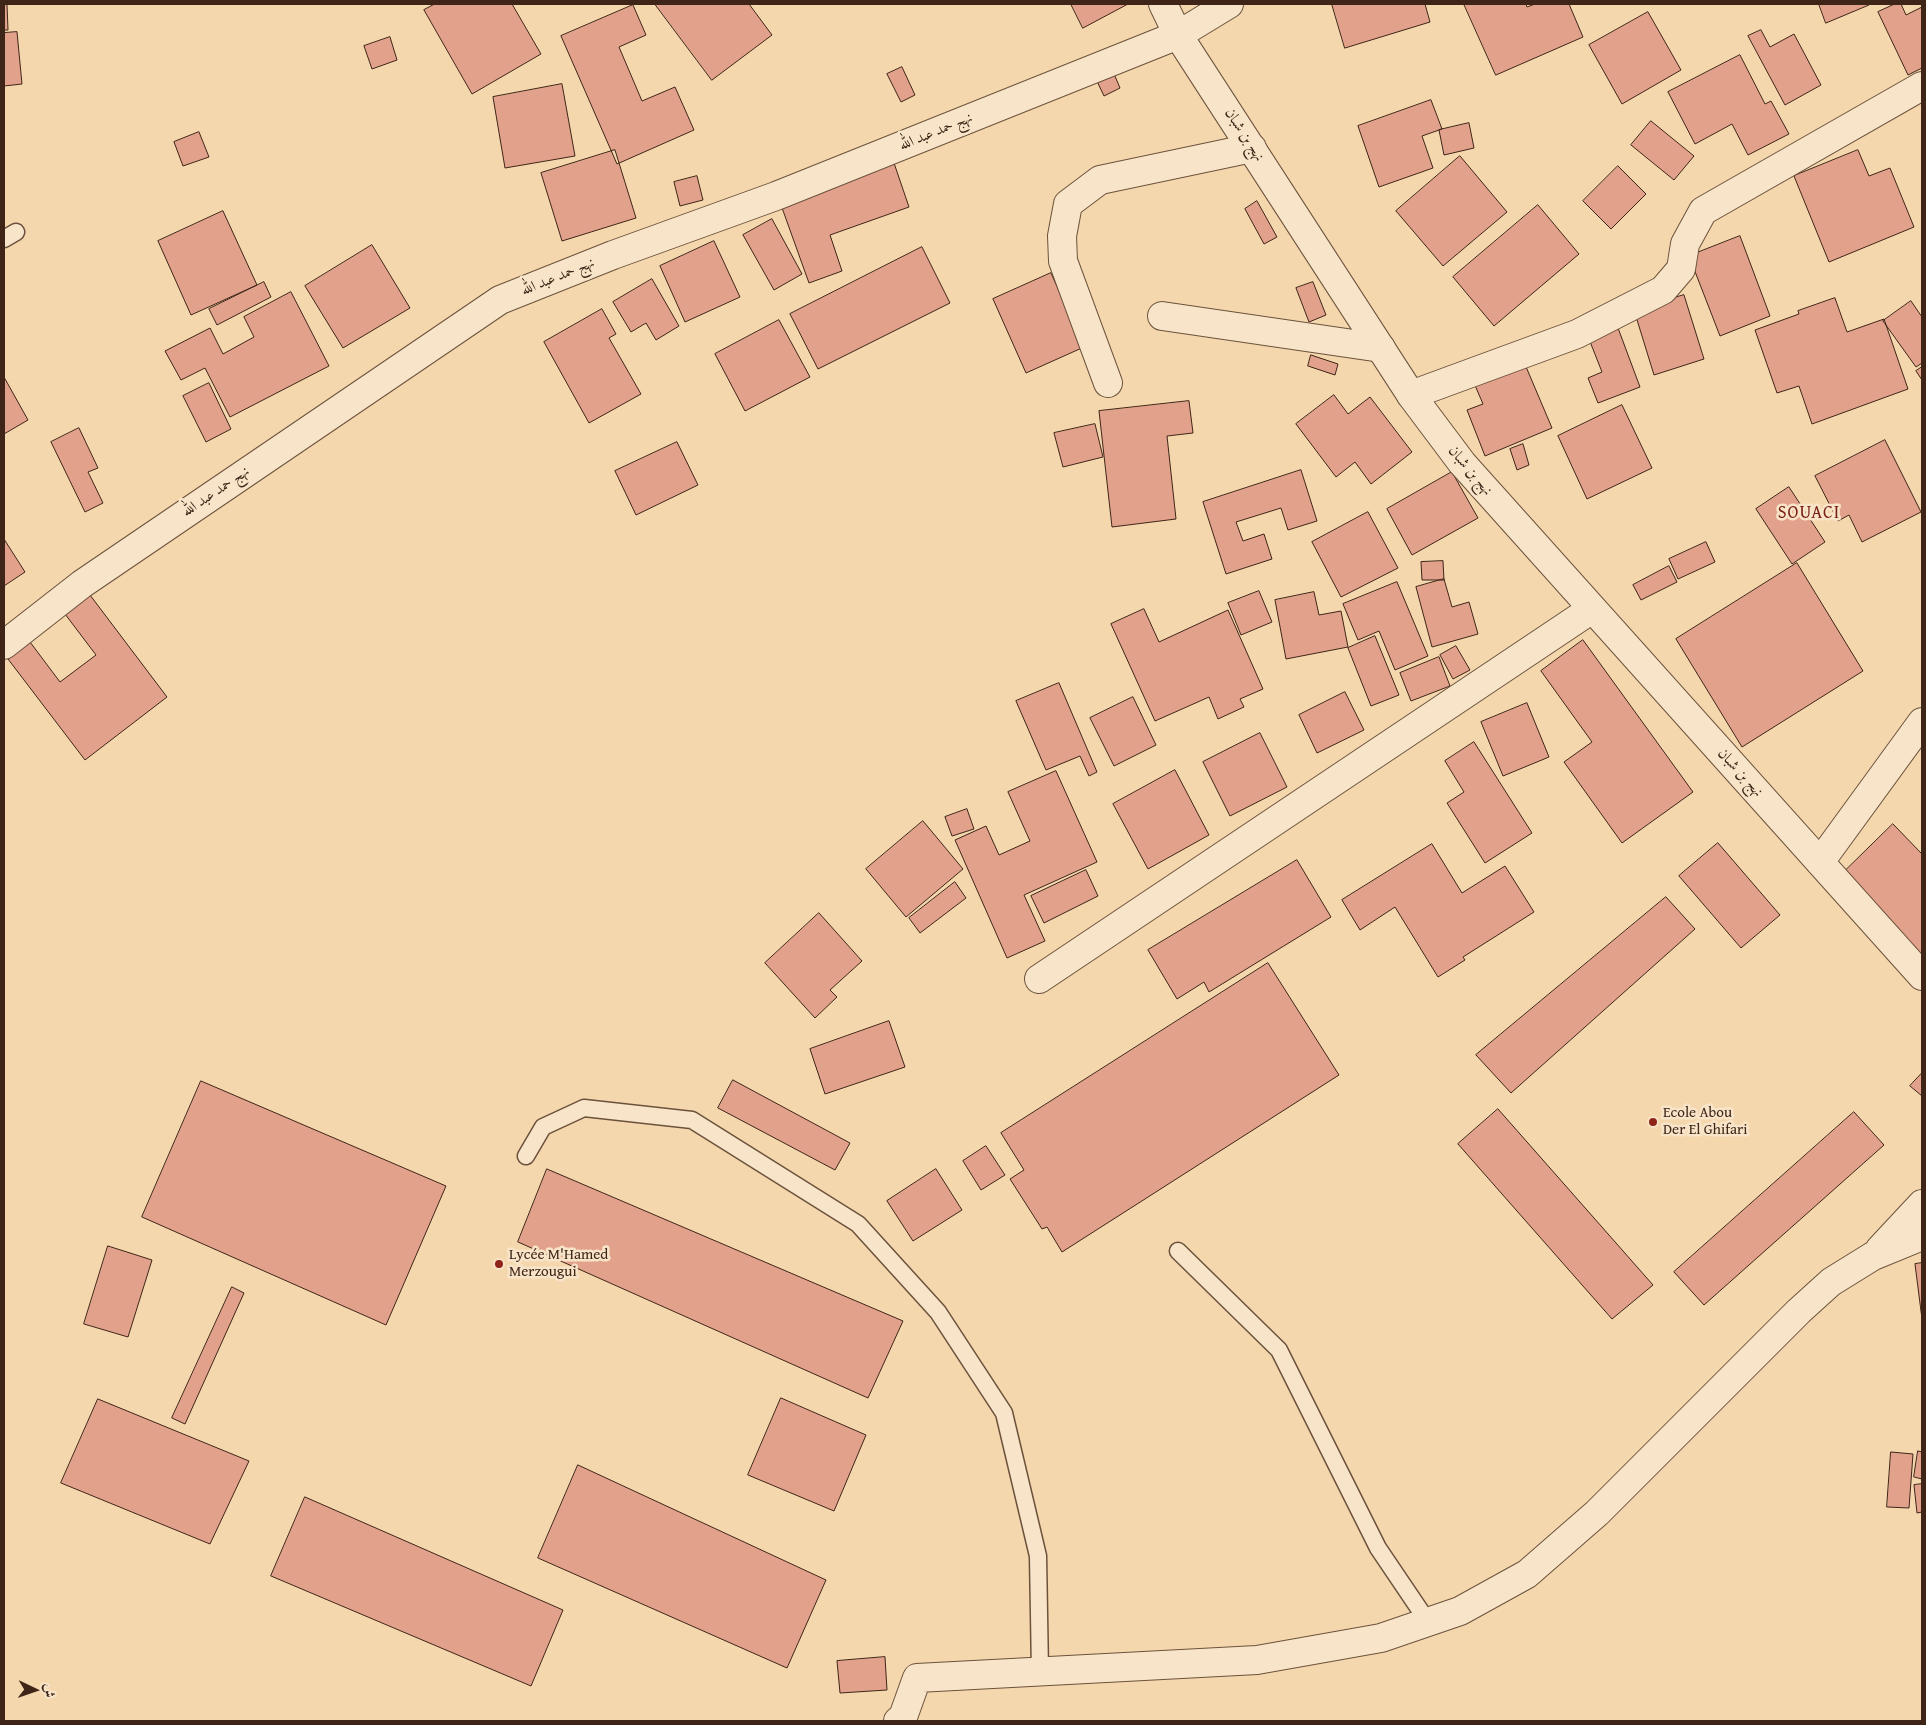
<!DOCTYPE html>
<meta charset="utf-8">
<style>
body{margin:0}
#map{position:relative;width:1926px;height:1725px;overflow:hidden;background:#f4d7ac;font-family:"Gentium Book Plus",Amiri,serif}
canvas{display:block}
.frame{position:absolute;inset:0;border:5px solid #3f2518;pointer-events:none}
.north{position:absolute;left:10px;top:1665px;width:50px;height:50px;-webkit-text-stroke:4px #f8e5c9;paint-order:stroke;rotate:93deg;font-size:14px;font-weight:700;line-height:20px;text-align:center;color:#3f2518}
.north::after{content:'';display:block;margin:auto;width:18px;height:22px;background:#3f2518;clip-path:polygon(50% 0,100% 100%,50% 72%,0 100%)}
</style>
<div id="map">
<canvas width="1926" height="1725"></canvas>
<div class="frame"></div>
<div class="north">ش</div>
</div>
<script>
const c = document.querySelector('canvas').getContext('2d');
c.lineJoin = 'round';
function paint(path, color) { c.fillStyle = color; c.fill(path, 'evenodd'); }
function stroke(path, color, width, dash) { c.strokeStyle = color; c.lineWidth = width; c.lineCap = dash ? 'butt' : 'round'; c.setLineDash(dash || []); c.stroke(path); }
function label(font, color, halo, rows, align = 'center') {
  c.font = font + ' "Gentium Book Plus",Amiri,serif'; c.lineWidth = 5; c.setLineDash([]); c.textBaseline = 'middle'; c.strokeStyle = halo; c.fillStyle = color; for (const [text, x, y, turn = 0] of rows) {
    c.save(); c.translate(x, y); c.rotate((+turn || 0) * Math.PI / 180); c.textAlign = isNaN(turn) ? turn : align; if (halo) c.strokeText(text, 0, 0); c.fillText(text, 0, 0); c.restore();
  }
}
const building = new Path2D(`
 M4,4H7L8,30H4Z
 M435,4H512L541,54L472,94L424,10Z
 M655,4H749L772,35L712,80Z
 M1071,4H1128L1083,28Z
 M1332,4H1425L1430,22L1345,48Z
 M1464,4H1526L1527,7L1535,4H1569L1583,37L1496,75Z
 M1819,4H1869V5L1826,23Z
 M1895,4H1901L1906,15L1922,7V68L1908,75L1878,12Z
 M633,5L646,35L619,47L642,101L675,87L694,130L617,164L561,36Z
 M1648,12L1681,70L1622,104L1589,45Z
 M1761,30L1770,47L1794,34L1821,85L1785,105L1748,36Z
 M17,32L22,84L4,86V33Z
 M390,37L397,60L372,69L364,46Z
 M1740,55L1765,104L1771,101L1789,134L1748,155L1732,124L1695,144L1668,92Z
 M902,67L915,95L901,102L887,74Z
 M1112,69L1120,88L1104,96L1095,77Z
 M562,84L575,156L505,168L493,97Z
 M1431,100L1442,129L1422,136L1433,168L1379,187L1358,126Z
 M1651,121L1694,156L1674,180L1631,145Z
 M1469,123L1474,148L1444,155L1439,130Z
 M199,132L209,157L183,166L174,142Z
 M615,150L636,218L562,241L541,173Z
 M1858,150L1869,176L1890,168L1914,227L1829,262L1794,176Z
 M1460,156L1507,212L1443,266L1396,211Z
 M894,163L909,207L830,235L842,271L809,283L781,205Z
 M1618,166L1646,194L1611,229L1583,201Z
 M697,176L703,200L680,206L674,182Z
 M1257,201L1277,237L1264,244L1245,209Z
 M1538,205L1579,254L1494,326L1453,277Z
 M223,211L257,285L191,315L158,241Z
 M772,219L802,274L774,290L743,235Z
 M1740,236L1770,316L1720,336L1689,256Z
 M714,241L740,297L685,322L660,266Z
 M372,245L410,308L343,348L305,286Z
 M922,247L950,303L818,369L790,314Z
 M1051,273L1084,347L1026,373L993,299Z
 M652,279L679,326L656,340L646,323L631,332L613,302Z
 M264,282L271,297L217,325L209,309Z
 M1313,282L1326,315L1309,322L1296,288Z
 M291,292L329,366L230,417L205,368L181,380L165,351L210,328L223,354L254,337L244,317Z
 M1684,295L1704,359L1654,375L1634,310Z
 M1835,298L1847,332L1884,319L1908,389L1812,424L1799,386L1777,393L1755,330L1799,314L1798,311Z
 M1911,301L1922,317V363L1916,367L1883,321Z
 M602,309L616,334L609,338L641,394L589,423L544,342Z
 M779,320L810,377L745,411L715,354Z
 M1618,328L1640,387L1598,403L1588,378L1602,372L1589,339Z
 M1311,355L1338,364L1335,375L1308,366Z
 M1524,362L1552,428L1485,456L1467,410L1483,404L1474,383Z
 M1922,367V380L1916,371Z
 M4,377L28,420L4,434Z
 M209,383L231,429L206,442L183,396Z
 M1334,395L1348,414L1370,397L1412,452L1371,484L1355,462L1336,477L1296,424Z
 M1189,401L1193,433L1167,436L1176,519L1112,527L1099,411Z
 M1622,405L1652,468L1587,499L1558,436Z
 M1095,424L1103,457L1063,467L1054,433Z
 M79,428L98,468L88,472L103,503L85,512L51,442Z
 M1885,440L1921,512L1862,542L1849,515L1838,521L1815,476Z
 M677,442L698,485L636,515L615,471Z
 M1523,444L1529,465L1517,470L1510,449Z
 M1301,470L1317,521L1288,530L1281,508L1236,522L1243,541L1264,534L1272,559L1226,574L1203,502Z
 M1452,472L1478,518L1412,555L1387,509Z
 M1789,487L1825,542L1792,564L1756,509Z
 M1368,512L1398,568L1341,597L1312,542Z
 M4,539L25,572L4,586Z
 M1706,542L1715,562L1678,579L1669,559Z
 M1443,561L1444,580H1422L1421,562Z
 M1797,563L1863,671L1742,747L1676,639Z
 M1669,566L1677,582L1641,600L1633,585Z
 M1444,579L1452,607L1469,602L1478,634L1432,647L1416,587Z
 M1397,582L1428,656L1395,670L1379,631L1358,640L1343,604Z
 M1259,591L1272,622L1241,635L1228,603Z
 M1314,592L1319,615L1341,611L1348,647L1286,659L1275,600Z
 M90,595L167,697L85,760L8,659L30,642L60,682L96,655L65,614Z
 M1144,609L1159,642L1228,610L1263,689L1240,699L1244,707L1218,719L1209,697L1155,721L1111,624Z
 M1375,636L1399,695L1371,706L1348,648Z
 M1583,640L1693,792L1622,843L1564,762L1592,742L1541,671Z
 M1456,646L1470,670L1453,679L1440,655Z
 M1439,657L1450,686L1411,701L1400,673Z
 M1059,683L1097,772L1089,776L1080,756L1046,770L1016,701Z
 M1345,692L1364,730L1317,753L1299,715Z
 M1133,697L1156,745L1114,766L1090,718Z
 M1527,703L1549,757L1503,776L1481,722Z
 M1260,733L1287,787L1230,816L1203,762Z
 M1474,742L1532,833L1485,863L1447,803L1464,792L1445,761Z
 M1175,770L1209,835L1148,869L1113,804Z
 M1056,771L1097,862L1024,895L1045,941L1007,958L955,840L986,826L999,855L1030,841L1008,792Z
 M967,809L974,829L952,836L945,817Z
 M923,821L963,869L906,917L866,869Z
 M1893,824L1922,854V958L1842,874Z
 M1718,843L1780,915L1741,948L1679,876Z
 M1432,844L1462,893L1505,866L1534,912L1463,957L1465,960L1438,977L1395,907L1360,930L1342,900Z
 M1297,860L1331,917L1209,992L1204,982L1177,999L1148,950Z
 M1086,870L1098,896L1044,923L1031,896Z
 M955,882L966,898L920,933L909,918Z
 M1666,897L1695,929L1511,1093L1476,1055Z
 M819,913L862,961L830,990L837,997L815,1018L765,963Z
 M1268,963L1339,1075L1062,1252L1047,1227L1042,1229L1010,1179L1024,1170L1001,1133Z
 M889,1021L905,1067L825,1094L810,1049Z
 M1922,1073V1096L1910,1086Z
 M733,1080L850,1143L835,1170L718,1108Z
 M201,1081L446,1186L386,1325L142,1217Z
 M1498,1109L1653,1285L1612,1319L1458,1144Z
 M1854,1112L1884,1145L1704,1305L1674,1272Z
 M986,1146L1005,1175L981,1190L963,1161Z
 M547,1169L903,1321L868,1398L518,1242Z
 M936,1169L962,1210L913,1241L887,1201Z
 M108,1246L152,1260L128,1337L84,1324Z
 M1922,1263V1319L1915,1264Z
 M232,1287L244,1293L185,1424L172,1418Z
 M781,1398L866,1435L834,1511L748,1475Z
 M98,1399L249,1461L210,1544L61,1483Z
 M1918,1451L1922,1452V1479L1914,1477Z
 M1891,1452L1913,1454L1909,1508L1887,1507Z
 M578,1465L826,1580L787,1668L538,1558Z
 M1922,1484V1512L1917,1513L1914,1485Z
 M305,1497L563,1610L531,1686L271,1576Z
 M885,1657L887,1690L840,1693L837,1661Z`);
const service = new Path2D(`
 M4,239L16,232
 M526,1156L543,1127L584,1108L692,1120L858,1224L938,1312L1004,1413L1038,1556L1040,1672
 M1178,1251L1279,1350L1378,1548L1428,1622`);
const minor = new Path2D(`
 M1162,316L1381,348
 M1108,383L1063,261L1062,236L1068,204L1100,180L1252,148
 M1411,395L1577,334L1663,290L1681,269L1685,244L1703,211L1922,86
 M4,645L82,584L500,300L613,255L776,196L1178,35L1229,4
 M1820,862L1922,722
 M1039,979L1592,609
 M1880,1249L1922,1204
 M898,1721L903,1717L917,1678L1257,1660L1381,1638L1460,1611L1527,1574L1597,1513L1799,1311L1831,1282L1873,1256L1922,1236`);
const tertiary = new Path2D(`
 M1163,4L1178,35L1411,395L1462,463L1922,976`);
const markers = [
 [1653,1122,5,"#8f2418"],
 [499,1264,5,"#8f2418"]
];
const streetNames = [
 ["نهج حمد عبد الله",936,132,-22],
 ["نهج بن شبان",1244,135,57],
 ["نهج حمد عبد الله",558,277,-22],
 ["نهج بن شبان",1470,471,50],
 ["نهج حمد عبد الله",216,492,-34],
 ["نهج بن شبان",1740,773,48]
];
const poiNames = [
 ["Ecole Abou",1663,1113],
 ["Der El Ghifari",1663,1130],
 ["Lycée M'Hamed",509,1255],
 ["Merzougui",509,1272]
];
const quarterNames = [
 ["SOUACI",1809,513]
];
paint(building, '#e2a18b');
stroke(building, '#3f2518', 1);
stroke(service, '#6c523d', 19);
stroke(minor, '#6c523d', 30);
stroke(tertiary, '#6c523d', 30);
stroke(service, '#f8e5c9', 16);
stroke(minor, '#f8e5c9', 28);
stroke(tertiary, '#f8e5c9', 28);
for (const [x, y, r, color] of markers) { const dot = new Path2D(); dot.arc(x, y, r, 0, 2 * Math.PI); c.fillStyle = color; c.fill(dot); stroke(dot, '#f8e5c9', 2); }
label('15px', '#3f2518', '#f8e5c9', streetNames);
label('15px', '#3f2518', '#f8e5c9', poiNames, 'left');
c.letterSpacing = '1px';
label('18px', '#7a1f14', '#f8e5c9', quarterNames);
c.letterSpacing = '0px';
</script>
